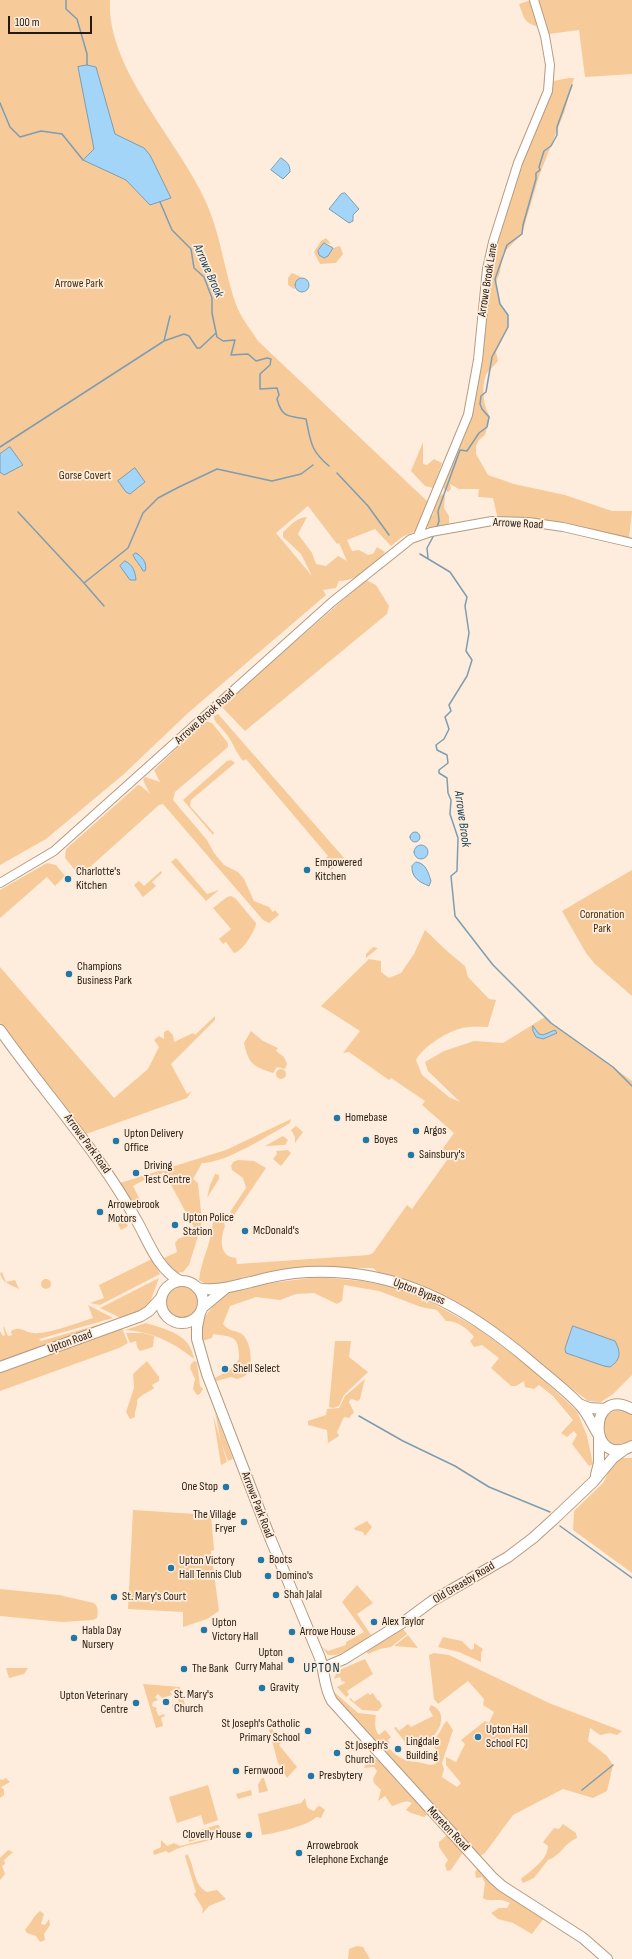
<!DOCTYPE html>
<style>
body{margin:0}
#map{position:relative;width:632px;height:1959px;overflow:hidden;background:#feeddc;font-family:"Sofia Sans Condensed",sans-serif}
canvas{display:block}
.scale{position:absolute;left:8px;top:16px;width:84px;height:18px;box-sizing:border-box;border:2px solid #241a10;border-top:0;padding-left:5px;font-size:12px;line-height:14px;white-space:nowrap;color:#241a10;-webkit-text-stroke:3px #feeddc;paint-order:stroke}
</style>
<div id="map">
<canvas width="632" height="1959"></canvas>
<div class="scale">100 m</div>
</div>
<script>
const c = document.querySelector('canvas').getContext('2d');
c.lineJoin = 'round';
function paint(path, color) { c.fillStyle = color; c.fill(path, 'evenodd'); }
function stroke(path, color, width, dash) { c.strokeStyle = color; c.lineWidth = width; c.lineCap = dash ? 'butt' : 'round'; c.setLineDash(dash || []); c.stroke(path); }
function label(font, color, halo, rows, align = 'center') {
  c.font = font + ' "Sofia Sans Condensed",sans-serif'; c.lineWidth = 3.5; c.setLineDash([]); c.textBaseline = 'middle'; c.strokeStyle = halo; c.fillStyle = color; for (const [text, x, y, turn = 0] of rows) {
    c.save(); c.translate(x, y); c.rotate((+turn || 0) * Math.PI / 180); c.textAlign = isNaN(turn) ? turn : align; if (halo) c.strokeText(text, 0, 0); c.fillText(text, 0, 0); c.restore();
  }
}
const green = new Path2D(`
 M0,0H110C106,68 178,140 205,200C221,234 224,272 237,307C242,319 251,330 258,341L428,502L431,516L433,515L436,501L442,494L445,496L444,508L449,516V524L431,530L427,526L402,537L391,546L375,529L347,540L352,551L359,550L368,555L373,554L377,547L385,552C374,566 358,581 339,581L336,588L323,590L326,595L188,713L124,774L46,839L0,865ZM308,506L337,544L339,543L347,561L338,556L326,566L316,564L312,553L298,534L307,517C297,517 290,526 283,532V537L301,554L312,576L276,533Z
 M531,0L539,27C524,23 524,18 519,4Z
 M539,0H632V74L585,77L579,30L549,34Z
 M569,78H574L564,113L539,176L522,234L503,253L500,272L496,283L500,304L508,315V327L496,352L498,361C495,365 490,369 487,373C481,384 483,407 490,416L485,435L479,440L476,446V454L488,475L514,484L565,495L612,511H632L629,538L541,519H498L493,498L478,497L479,489H459L450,484L451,489L448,492L444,489L442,485L471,415L490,268L495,248L512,190L527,149L548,103L553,81Z
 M326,238L331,244L324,243L318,251L328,256L333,248L340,246L343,254L336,263L320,264L314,252L321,241Z
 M292,273L301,277L294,286L296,288L294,289L288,285V278Z
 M423,442V464L427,465L434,459L442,463L433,488L425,486L411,471Z
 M366,580L376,585L389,606L387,614L245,731L221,706Z
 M218,714L344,858L331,870L326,865L330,863L326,858L328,856L246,759L243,761C235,751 232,740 224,731C221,727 213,721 214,716Z
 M205,721L212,723L228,743V747L175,792L173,800L207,840L214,853L224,865L238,872L244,879L254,901L269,907L273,912L275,910L279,915L269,923L263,920L163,804L159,805L80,876L65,858L66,849L138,785L141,786L150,794L143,780L145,777L160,782L154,770Z
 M231,760L235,763L191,800L190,806L214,833L213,835L183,800L227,761Z
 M176,858L207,894L219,890L206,901L171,862Z
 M47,863L56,865L65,876L55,886L47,877L0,918V890Z
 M632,870V996L595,964L586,953L562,911Z
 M161,871L162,873L152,882L156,886L143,897L134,885L139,881L144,886Z
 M231,896L235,898L256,923C256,930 242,952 234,953L226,942L223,944L219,939L231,929L213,908L227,897Z
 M425,930L448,952L465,966L468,977L489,999L496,1000L488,1027C479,1027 468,1026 459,1029C445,1033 423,1047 416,1060L422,1075L449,1097L460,1102L428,1071L425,1062L444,1051L474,1041L503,1043L545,1017L551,1023L632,1081V1375L613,1394L601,1402L588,1401L496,1330L381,1275L373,1268H315L209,1286L199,1280C201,1262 208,1250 211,1234C212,1229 212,1225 214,1221L225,1217L224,1222L225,1226C220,1239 219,1257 236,1258L237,1264L369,1255L373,1253L407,1205L412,1209L450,1156L441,1151L454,1133L422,1105L425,1101L391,1078L389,1080L349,1052L343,1053L360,1031L321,1006L369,959L381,961V972L389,978L401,973L414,954Z
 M373,947L378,948L366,958V954Z
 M0,967L114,1098L148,1069L159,1047L154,1040L159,1036L164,1039V1032L168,1030L173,1035L174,1042L193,1033L195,1035L215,1016V1020L171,1064L187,1094L192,1091L187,1098L86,1134L11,1040L0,1023Z
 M251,1031L263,1041L278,1048L276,1051L284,1057L287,1064L285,1069L277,1067L273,1073C252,1066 249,1064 244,1043Z
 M276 1074a5 5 0 1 1 10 0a5 5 0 1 1-10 0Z
 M291,1119L290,1123C269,1135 226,1163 202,1163L193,1179L198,1183L202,1221L200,1230L189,1265L183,1272L175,1273L164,1262V1258L177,1252L175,1243L178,1239L196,1231L164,1172L157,1176L155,1174L133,1186L140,1200L134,1205L120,1183L226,1150Z
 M296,1126L303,1132L295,1143V1137L291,1130Z
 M283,1136L288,1140L285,1145L265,1146Z
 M288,1150L291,1153L281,1166L273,1159L277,1154L276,1151Z
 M238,1160L254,1161L266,1168L234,1215L230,1212L246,1188L243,1178L232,1170L231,1166L233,1162Z
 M215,1174L219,1175V1179L207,1198L210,1185Z
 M123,1216L128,1226L121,1230L116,1220Z
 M152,1259L160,1274L100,1305L90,1303L104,1298L99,1285Z
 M2,1272L6,1282L15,1280L19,1289C11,1285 2,1283 0,1273Z
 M319,1277L361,1281L389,1286L424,1298L477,1328L526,1364L577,1411L587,1436L593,1464L589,1466L572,1444L577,1435L574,1431L567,1437L561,1433L573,1420L553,1396L539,1385L534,1389L525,1387L524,1381L516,1386H511L491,1368L499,1358L482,1345L474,1347L470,1341L474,1337C467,1328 458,1321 446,1321L437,1310L421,1307L379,1291L344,1285L342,1301L337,1304L314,1293L296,1294L280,1300L256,1297L230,1306L223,1324C230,1333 237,1329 244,1336C251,1344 254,1367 246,1375C244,1377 240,1378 237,1379L231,1377L213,1382L212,1380L231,1369L239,1359C239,1336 234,1337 213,1334L212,1338L202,1341L200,1326L206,1315L218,1300L229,1292L262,1284Z
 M159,1278L148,1308L123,1319L100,1308Z
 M41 1284a5 5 0 1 1 10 0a5 5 0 1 1-10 0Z
 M165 1303a17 17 0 1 1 34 0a17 17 0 1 1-34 0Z
 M88,1305L113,1318L39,1339L41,1341L115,1320L119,1322L0,1365V1331L3,1336L5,1335L3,1327H4L8,1336L12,1335L11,1331C22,1325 24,1333 34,1333C47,1335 79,1322 93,1318Z
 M146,1323C168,1330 190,1334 194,1359C173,1342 153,1332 125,1330Z
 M122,1328L128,1343L119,1348L0,1391V1372Z
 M126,1333H143L154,1336L153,1347L140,1351L137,1347L136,1341L130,1343Z
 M335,1341H351L349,1357L368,1372L344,1395L339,1406L333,1408L329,1407Z
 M147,1361L159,1377V1381L152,1385L154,1388C148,1393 143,1393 137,1400C138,1407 134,1411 135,1417L130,1419L126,1412L134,1388L133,1374Z
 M194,1361L197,1362L200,1386L203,1389L200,1394L197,1395L193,1389L195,1379L190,1368L191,1364Z
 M365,1379L360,1399L358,1401L351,1399L349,1402L354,1412L349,1418L344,1417L337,1432L339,1436L328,1443L327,1430L308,1425V1421L326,1415L327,1409L339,1408L345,1396Z
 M617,1410H623L632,1415V1441C622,1450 611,1444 603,1436C603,1423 603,1415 617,1410Z
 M215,1412L233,1459L228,1461L221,1442Z
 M213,1415L227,1462L221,1465Z
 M622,1458H632V1573L573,1530L574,1511L603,1483L612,1465Z
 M133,1510L211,1515L214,1550L211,1551L219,1611L207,1619L183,1627V1612L128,1609Z
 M367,1521L372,1527L365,1536L363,1532L355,1530L354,1528Z
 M357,1585L373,1603L357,1614L371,1635C359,1644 343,1657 328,1655L322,1647L328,1651L346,1645V1642L364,1632L342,1602Z
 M0,1589L59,1595L94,1603C99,1608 98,1612 97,1618L93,1620L62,1622L0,1616Z
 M403,1629L407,1634L391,1647L380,1649L368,1654L366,1651Z
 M408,1635L418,1648L394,1646Z
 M443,1637L462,1641L471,1650L474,1648V1643L483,1649L481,1653V1662L459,1652L438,1647Z
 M434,1653L449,1655L549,1703L622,1731L617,1735L610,1733L600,1735L590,1728L588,1741L607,1756L613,1765L607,1791L593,1798L563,1789L513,1815L485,1853L480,1856L463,1841L341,1705L333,1691L358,1713L376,1715C375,1722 374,1729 379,1735L385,1730L391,1737L388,1740L390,1743L387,1746C395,1756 405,1762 417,1762C424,1763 428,1766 436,1764L434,1762L440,1757L431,1742C441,1735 442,1724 447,1721L453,1730L442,1763L444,1769L442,1777L457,1787L461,1783L446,1765V1757L456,1762L465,1744L461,1740L485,1721L489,1723L494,1712L483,1705L484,1699L468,1681L438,1704L434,1699L429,1655Z
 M365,1659L373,1674L347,1691L349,1695L346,1697L337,1687L345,1683L344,1681L342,1682L340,1677L334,1679L337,1671Z
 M6,1668H28L24,1674L9,1678Z
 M143,1684L180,1687L185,1705L173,1708L172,1705L179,1702L175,1690L170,1691L172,1695L162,1698L158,1694L155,1697L158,1700L153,1702L152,1706L157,1708L156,1710L159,1716L164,1714L165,1716L161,1718L163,1726L156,1728Z
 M368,1693L370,1695L373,1693L378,1701L379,1700L382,1706L378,1711L362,1710L349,1699L351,1698L354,1702Z
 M431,1705C456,1714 431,1754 405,1742L394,1728L396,1727L399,1731L408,1724L411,1727L433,1716L429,1709Z
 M272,1729L282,1742L279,1745L297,1767L287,1778L278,1763L269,1730Z
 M368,1758L380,1760L399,1784L429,1812L428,1814L424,1817L411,1813L406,1810L412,1803C404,1799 400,1804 392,1806L385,1796L378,1801L381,1790L374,1783L373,1779L377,1771L374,1767L364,1768Z
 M6,1778L10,1782L1,1787L4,1790V1795L0,1798V1779L2,1780Z
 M262,1778H264L268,1791L259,1793L258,1785Z
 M208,1785L218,1820L204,1825L201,1815L177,1823L169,1797Z
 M251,1790L252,1795L238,1799L236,1794Z
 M305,1798C307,1805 305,1808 314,1811L317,1807L320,1806L325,1810L321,1818L316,1817C311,1825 272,1834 262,1835L258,1814L301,1803Z
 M563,1824L576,1833L577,1838C564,1843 561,1856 548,1860L534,1878L523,1883L521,1879C530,1871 548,1860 548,1846L543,1842L554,1828L559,1829Z
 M217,1825H219L221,1832L189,1842L188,1838L190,1833Z
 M219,1836C203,1845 184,1843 169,1853L166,1851L154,1855L153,1851L161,1847V1840L167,1846L174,1843L180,1846Z
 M446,1836H451L464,1851L451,1870L447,1871L445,1865L448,1860L439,1847V1842Z
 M8,1850L13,1852L4,1860L5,1864L2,1866L5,1874L0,1880V1858Z
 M187,1854C195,1866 193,1885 207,1892L217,1890L226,1899L209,1906L202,1914L203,1909L194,1894L196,1892L185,1856Z
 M478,1868L544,1918L532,1934L513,1923L498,1919L491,1913L499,1908H507L510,1903C499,1897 490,1903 483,1898L485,1883L482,1877L476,1878L475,1872Z
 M40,1911L44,1914L41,1924L45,1925L49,1919L50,1925L44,1934L45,1940L40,1942L36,1936L27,1933L25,1930C31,1923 34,1915 40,1911Z
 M357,1946L363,1947L370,1959H348L349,1949Z`);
const water = new Path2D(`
 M87,65L96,67L115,134L144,148L150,155L171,198L150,205L126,180L83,160L94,149L78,67Z
 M281,158C287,162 290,164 290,172L283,179L271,170Z
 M345,193L359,209L353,215V221L349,223L329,209L341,194Z
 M324,243L333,248L328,256L324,258L319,255L318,251Z
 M295 285a7 7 0 1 1 14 0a7 7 0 1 1-14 0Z
 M10,447L23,465L4,475L0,472V454Z
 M135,468L145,482L130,494L126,492L118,481Z
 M136,553C142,556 148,564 145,571H143C140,564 135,561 133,555Z
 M125,561C133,565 135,571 136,580H130L120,566Z
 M410 837a5 5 0 1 1 10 0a5 5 0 1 1-10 0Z
 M414 852a7 7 0 1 1 14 0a7 7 0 1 1-14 0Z
 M416,862C426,863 428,872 431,881L429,886C419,882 411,877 412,866Z
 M533,1026L539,1034L543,1035L555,1030L557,1033L543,1039L536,1037L533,1031Z
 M573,1326L615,1341C621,1352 621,1360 610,1367L604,1366L566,1353L565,1349Z`);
const stream = new Path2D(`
 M66,0V9L77,19L87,54V65
 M0,103L10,127L20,137L41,131L62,134L83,160
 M160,202L172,230L191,249L194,268L204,277L212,298V313L217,337L223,341L235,340L231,355L248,354L256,361L267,358L271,359L270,365L260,374V389L277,388L279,395L277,399C282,418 288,416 306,419C311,442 310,450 329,466
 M164,341L170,316
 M0,447L164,341L184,334L189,336L197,348H200L216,333
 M337,473L368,506L389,535
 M18,512L84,583L128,548L143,513L158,498L179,487L217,469L272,481L301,474L313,465
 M437,527L439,521L438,511L460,450L467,451L479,433L487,427L489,417L482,409L480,404L481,396L486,392L492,357L508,327V315L500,304L495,279L507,245L522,234L523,225L536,179V173L540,170L539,167L544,151L551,146L557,135V127L572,85
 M420,554L450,572L467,597L465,606L469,633L466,651L472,660L467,676L449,705L451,711L445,717L449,729L444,739L436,745L437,750L447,755L448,763L439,770V773L447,778L448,793L451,800L450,814L458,838L457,871L451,876L455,916L493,965L551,1023L613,1067L632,1086
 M428,558L427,548L434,535
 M84,583L104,606
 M359,1416L403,1441L455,1466L489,1487L550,1512
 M560,1526L632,1578
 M582,1790L613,1765`);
const minor = new Path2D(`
 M418,536L468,415L478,360L487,269L493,242L518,163L548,91L550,65L545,36L534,0
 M0,883L54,851L332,602L411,539L431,532L492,521L528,522L563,527L632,543`);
const major = new Path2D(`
 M0,1030C46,1095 100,1153 138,1223C149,1243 158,1269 180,1281
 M161 1302a21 21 0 1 1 42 0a21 21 0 1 1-42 0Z
 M197,1288C216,1292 232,1286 251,1282C269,1277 288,1273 307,1272C398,1268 464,1305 531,1362C547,1376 565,1389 579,1404C587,1412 592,1424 598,1434
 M202,1308L226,1288
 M200,1313L197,1327V1339L207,1374L271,1540L320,1658C325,1673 324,1688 332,1701L493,1878L502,1886L583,1938L607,1959
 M0,1367L141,1316L149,1311L161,1298
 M579,1404L589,1408L606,1409
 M632,1409C588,1384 587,1470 632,1446
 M596,1475L599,1463V1436
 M323,1668L344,1659L405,1621L432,1601L508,1557L533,1538L554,1519L593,1482L613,1458L625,1449`);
const markers = [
 [307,870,4,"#2178a7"],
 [68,879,4,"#2178a7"],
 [69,974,4,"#2178a7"],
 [337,1118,4,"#2178a7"],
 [416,1131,4,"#2178a7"],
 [366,1140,4,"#2178a7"],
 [116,1141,4,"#2178a7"],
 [411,1155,4,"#2178a7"],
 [136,1173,4,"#2178a7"],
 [100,1212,4,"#2178a7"],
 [175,1225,4,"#2178a7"],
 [245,1231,4,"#2178a7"],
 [225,1369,4,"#2178a7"],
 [226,1487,4,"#2178a7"],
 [244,1522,4,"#2178a7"],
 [261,1560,4,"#2178a7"],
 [171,1568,4,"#2178a7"],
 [268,1576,4,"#2178a7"],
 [276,1595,4,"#2178a7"],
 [114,1597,4,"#2178a7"],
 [374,1622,4,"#2178a7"],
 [204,1630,4,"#2178a7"],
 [292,1632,4,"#2178a7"],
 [74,1638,4,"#2178a7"],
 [291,1660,4,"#2178a7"],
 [184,1669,4,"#2178a7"],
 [262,1688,4,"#2178a7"],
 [166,1702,4,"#2178a7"],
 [136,1703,4,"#2178a7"],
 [308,1731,4,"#2178a7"],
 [478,1737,4,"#2178a7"],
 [398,1749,4,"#2178a7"],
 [337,1753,4,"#2178a7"],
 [236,1771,4,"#2178a7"],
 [311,1776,4,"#2178a7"],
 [249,1835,4,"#2178a7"],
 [299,1853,4,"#2178a7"]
];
const streetNames = [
 ["Arrowe Brook Lane",488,280,-81],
 ["Arrowe Road",518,524,3],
 ["Arrowe Brook Road",205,717,-42],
 ["Arrowe Park Road",87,1144,54],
 ["Upton Bypass",419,1292,21],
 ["Upton Road",70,1342,-20],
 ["Arrowe Park Road",257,1505,69],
 ["Old Greasby Road",464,1583,-31],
 ["Moreton Road",448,1829,47]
];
const parkNames = [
 ["Arrowe Park",79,284],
 ["Gorse Covert",85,476],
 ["Coronation",602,915],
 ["Park",602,929]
];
const poiNames = [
 ["Empowered",315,863],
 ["Kitchen",315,877],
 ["Charlotte's",76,872],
 ["Kitchen",76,886],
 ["Champions",77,967],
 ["Business Park",77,981],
 ["Homebase",345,1118],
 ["Argos",424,1131],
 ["Upton Delivery",124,1134],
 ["Office",124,1148],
 ["Boyes",374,1140],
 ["Sainsbury's",419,1155],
 ["Driving",144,1166],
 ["Test Centre",144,1180],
 ["Arrowebrook",108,1205],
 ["Motors",108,1219],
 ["Upton Police",183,1218],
 ["Station",183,1232],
 ["McDonald's",253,1231],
 ["Shell Select",233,1369],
 ["One Stop",218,1487,"right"],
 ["The Village",236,1515,"right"],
 ["Fryer",236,1529,"right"],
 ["Boots",269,1560],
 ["Upton Victory",179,1561],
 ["Hall Tennis Club",179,1575],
 ["Domino's",276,1576],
 ["Shah Jalal",284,1595],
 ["St. Mary's Court",122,1597],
 ["Alex Taylor",382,1622],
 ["Upton",212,1623],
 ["Victory Hall",212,1637],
 ["Habla Day",82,1631],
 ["Nursery",82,1645],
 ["Arrowe House",300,1632],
 ["Upton",283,1653,"right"],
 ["Curry Mahal",283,1667,"right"],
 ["The Bank",192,1669],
 ["Gravity",270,1688],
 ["St. Mary's",174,1695],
 ["Church",174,1709],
 ["Upton Veterinary",128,1696,"right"],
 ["Centre",128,1710,"right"],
 ["St Joseph's Catholic",300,1724,"right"],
 ["Primary School",300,1738,"right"],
 ["Upton Hall",486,1730],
 ["School FCJ",486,1744],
 ["Lingdale",406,1742],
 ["Building",406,1756],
 ["St Joseph's",345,1746],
 ["Church",345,1760],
 ["Fernwood",244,1771],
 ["Presbytery",319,1776],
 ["Clovelly House",241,1835,"right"],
 ["Arrowebrook",307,1846],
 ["Telephone Exchange",307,1860]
];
const waterNames = [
 ["Arrowe Brook",208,271,66],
 ["Arrowe Brook",462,819,82]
];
const quarterNames = [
 ["UPTON",322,1668]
];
paint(green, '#f7ca9a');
paint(water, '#a2d5f8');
stroke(water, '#7c9db2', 1);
stroke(stream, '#7c9db2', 1.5);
stroke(minor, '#b59b80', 10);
stroke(major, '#b59b80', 12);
stroke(minor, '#fff', 8);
stroke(major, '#fff', 10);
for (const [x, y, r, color] of markers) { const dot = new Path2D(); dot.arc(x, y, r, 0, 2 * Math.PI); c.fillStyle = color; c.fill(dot); stroke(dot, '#feeddc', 1.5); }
label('12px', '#241a10', '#feeddc', streetNames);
label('12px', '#452b0a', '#feeddc', parkNames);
label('12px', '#241a10', '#feeddc', poiNames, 'left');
label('italic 13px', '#173e55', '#feeddc', waterNames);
c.letterSpacing = '1px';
label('14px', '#073148', '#feeddc', quarterNames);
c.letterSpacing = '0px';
</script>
